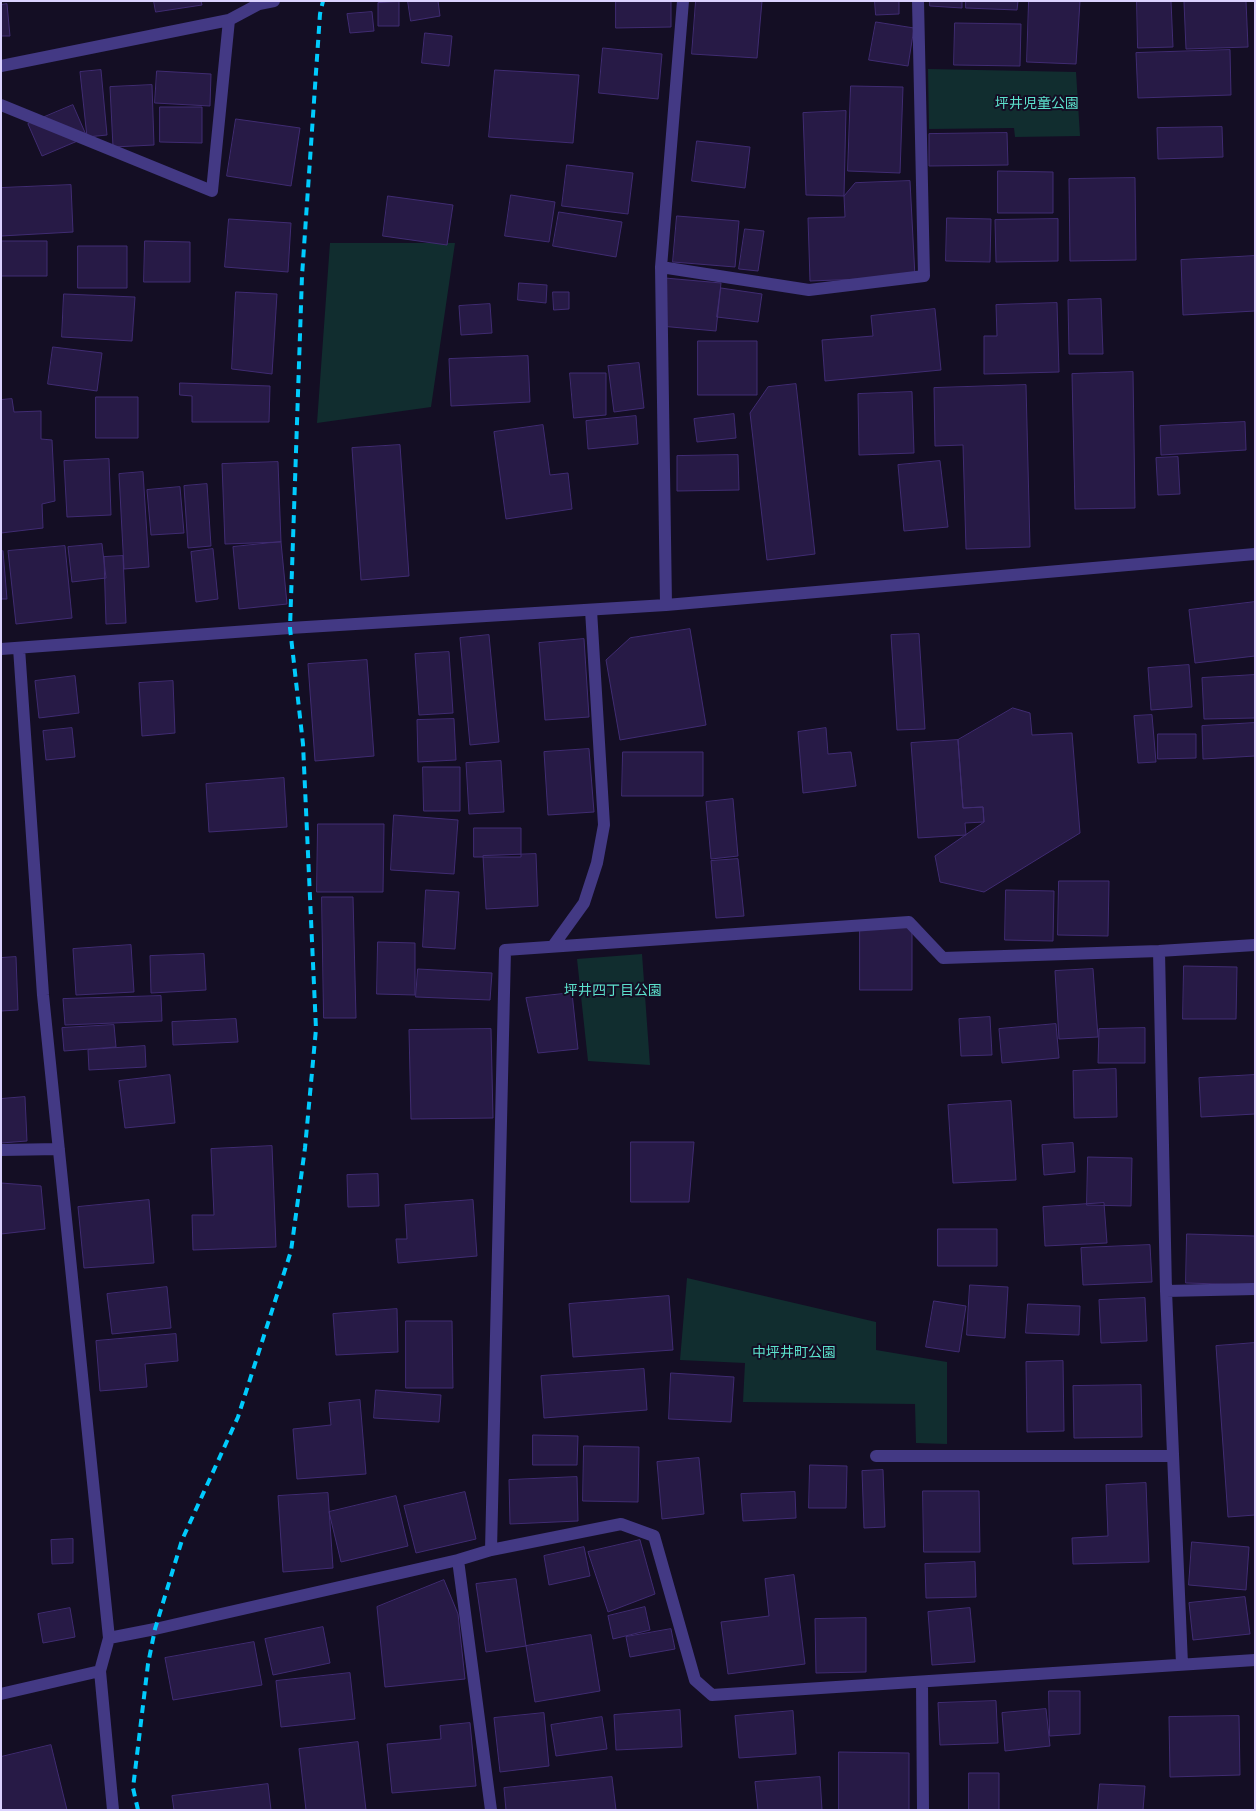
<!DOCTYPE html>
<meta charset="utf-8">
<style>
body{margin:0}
#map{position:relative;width:1256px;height:1811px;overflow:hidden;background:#140e24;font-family:Signika,sans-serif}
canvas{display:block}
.frame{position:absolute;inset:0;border:2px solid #dbd2ff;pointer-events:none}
</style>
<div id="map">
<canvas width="1256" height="1811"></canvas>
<div class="frame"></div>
</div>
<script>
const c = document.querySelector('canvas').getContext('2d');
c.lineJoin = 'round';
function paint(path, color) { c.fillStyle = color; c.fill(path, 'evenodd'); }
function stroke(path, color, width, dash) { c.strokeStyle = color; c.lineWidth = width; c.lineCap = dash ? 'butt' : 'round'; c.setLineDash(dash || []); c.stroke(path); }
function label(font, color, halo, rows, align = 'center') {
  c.font = font + ' Signika,"Noto Sans JP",sans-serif'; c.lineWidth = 4; c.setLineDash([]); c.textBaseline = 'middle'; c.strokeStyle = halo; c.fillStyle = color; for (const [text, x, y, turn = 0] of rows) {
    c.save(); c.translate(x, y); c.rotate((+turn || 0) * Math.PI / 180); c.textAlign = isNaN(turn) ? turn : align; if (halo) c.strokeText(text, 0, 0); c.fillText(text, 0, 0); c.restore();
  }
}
const green = new Path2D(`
 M928,69L1076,72L1080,136L1015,137L1014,128L929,129Z
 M330,243H455L431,407L317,423Z
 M642,954L650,1065L588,1061L577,959Z
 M687,1278L876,1322V1350L947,1362V1444L916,1443L915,1404L743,1402L745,1363L680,1360Z`);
const building = new Path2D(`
 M154,1H201L202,5L156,12Z
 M408,1H438L440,16L411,21Z
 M616,1H671V27L616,28Z
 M696,1H762L757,58L692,54Z
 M875,1H899V14L876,15Z
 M930,1H962V8L930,6Z
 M966,1H1018L1017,10L966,8Z
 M1029,1H1080L1076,64L1027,62Z
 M1137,1H1171L1173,47L1138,48Z
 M1246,1L1248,47L1186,49L1184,2Z
 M399,2V26H378V3Z
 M7,4L10,36H1V5Z
 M372,12L374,31L350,33L347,14Z
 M876,22L914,28L908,66L869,60Z
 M955,23L1021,24L1020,66L954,65Z
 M425,33L452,36L449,66L422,63Z
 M603,48L662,54L658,99L599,93Z
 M1230,50L1231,95L1138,98L1136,53Z
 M101,70L107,135L87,137L80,72Z
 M495,70L579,75L573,143L489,137Z
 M157,71L211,74L210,106L155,103Z
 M152,85L154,145L113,147L110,87Z
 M851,86L903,87L900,173L848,171Z
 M73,105L87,137L42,156L28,124Z
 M160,107H202V143L160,142Z
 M846,111L844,196L806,195L803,113Z
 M236,119L300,128L291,186L227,176Z
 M1222,127L1223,157L1158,159L1157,128Z
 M1007,133L1008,165L929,166V134Z
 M697,141L750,147L745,188L692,181Z
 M567,165L633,173L628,214L562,206Z
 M998,171L1053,172V213H998Z
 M1135,178L1136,260L1070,261L1069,179Z
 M910,181L915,277L810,281L808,218L845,217L844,196L855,183Z
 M71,185L73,232L1,236V188Z
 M511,195L555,202L549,242L505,236Z
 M388,196L453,205L447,245L383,236Z
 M559,212L622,222L616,257L553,246Z
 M677,216L739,221L735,267L673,262Z
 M947,218L991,219L990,262L946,261Z
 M229,219L291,223L288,272L225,267Z
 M1058,219V261L996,262L995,220Z
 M745,229L764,231L758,271L739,269Z
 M1,241H47V276H1Z
 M145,241L190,242V282H144Z
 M78,246H127V288H78Z
 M1255,256V311L1183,315L1181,260Z
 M665,278L721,283L716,331L660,326Z
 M519,283L547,285L546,303L518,300Z
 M721,288L762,294L758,322L717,317Z
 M236,292L277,294L272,374L232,369Z
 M553,292H569V309L554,310Z
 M64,294L135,297L132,341L62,337Z
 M1101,299L1103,354H1069L1068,300Z
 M1057,303L1059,372L984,374V336H997L996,305Z
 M490,304L492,333L461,335L459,306Z
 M935,309L941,370L825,381L822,340L873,336L871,316Z
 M698,341H757V395H698Z
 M53,347L102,353L97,391L48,384Z
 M528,356L530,402L451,406L449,359Z
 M639,363L644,408L614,412L608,366Z
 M1133,372L1135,508L1075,509L1072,374Z
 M570,373H606V415L574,418Z
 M180,383L270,386L269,422H192V396L180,395Z
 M796,384L815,554L767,560L750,413L768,387Z
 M1026,385L1030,547L966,549L963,445L935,446L934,388Z
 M912,392L914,453L859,455L858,394Z
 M96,397H138V438H96Z
 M12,399L14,412L41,411V439L52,440L55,501L42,504L43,528L1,533V400Z
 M734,414L736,438L697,442L694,419Z
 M636,416L638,444L588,449L586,421Z
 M1245,422L1246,450L1161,455L1160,426Z
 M543,425L550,475L568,473L572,509L506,519L494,432Z
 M400,445L409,576L361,580L352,448Z
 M738,455L739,490L677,491V456Z
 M1178,457L1180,494L1158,495L1156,458Z
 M109,459L111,515L67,517L64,461Z
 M940,461L948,527L904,531L898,465Z
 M278,462L281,542L225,544L222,464Z
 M143,472L149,567L124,569L119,474Z
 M207,484L211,546L188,548L184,486Z
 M180,487L184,533L151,535L147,490Z
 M281,542L287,604L239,609L233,547Z
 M102,544L106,578L72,582L68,547Z
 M65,546L72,618L16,624L8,551Z
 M213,549L218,599L196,602L191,552Z
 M3,551L7,599H1V552Z
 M123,556L126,623L106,624L104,557Z
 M1255,602V656L1195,663L1189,610Z
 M690,629L706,725L620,740L606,660L630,638Z
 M919,634L925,729L897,730L891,635Z
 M489,635L499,742L470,745L460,638Z
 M584,639L589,717L545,720L539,643Z
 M449,652L453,713L419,715L415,654Z
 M367,660L374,756L315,761L308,664Z
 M1189,665L1192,707L1151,710L1148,668Z
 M1255,675V718L1204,719L1202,678Z
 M75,676L79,713L39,718L35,681Z
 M173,681L175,733L142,736L139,683Z
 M1013,708L1030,713L1032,735L1072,733L1080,833L984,892L940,882L935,856L984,822L983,807L963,808L958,740Z
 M1152,715L1156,762L1138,763L1134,716Z
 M454,719L456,760L418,762L417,720Z
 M1255,723V756L1203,759L1202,726Z
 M72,728L75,757L46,760L43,731Z
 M826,728L828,754L851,752L856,786L803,793L798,732Z
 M1158,734H1196V758L1158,759Z
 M958,740L963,808L983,807L984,822L965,823L966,835L918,838L911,743Z
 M589,749L594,812L548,815L544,752Z
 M623,752H703V796H622Z
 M501,761L504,812L469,814L466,763Z
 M423,767H460V811H424Z
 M284,778L287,827L209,832L206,784Z
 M733,799L738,856L711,859L706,802Z
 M394,815L458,820L454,874L391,870Z
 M318,824H384L383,892H317Z
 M474,828H521V857H474Z
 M536,854L538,906L486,909L483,856Z
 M738,859L744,916L716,918L711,861Z
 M1059,881H1109L1108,936L1058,935Z
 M426,890L459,892L455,949L423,947Z
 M1006,890L1054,891L1053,941L1005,940Z
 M322,897H353L356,1018H324Z
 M860,927H912V990H860Z
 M378,942L415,943V995L377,994Z
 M131,945L134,992L76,995L73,949Z
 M204,954L206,990L151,993L150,956Z
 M16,957L18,1010L1,1011V958Z
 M1184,966L1237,967L1236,1019H1183Z
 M418,969L492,973L490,1000L416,997Z
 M1093,969L1098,1037L1059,1039L1055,971Z
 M572,993L578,1049L538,1053L526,998Z
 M161,996L162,1021L65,1025L63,999Z
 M990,1017L992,1055L961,1056L959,1019Z
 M236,1019L238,1042L173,1045L172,1022Z
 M1056,1024L1059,1058L1002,1063L999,1029Z
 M114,1025L116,1047L64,1051L62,1028Z
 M1145,1028V1063H1098L1099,1029Z
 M491,1029L493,1118L411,1119L409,1030Z
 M145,1046L146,1067L89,1070L88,1050Z
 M1116,1069L1117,1117L1074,1118L1073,1071Z
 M170,1075L175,1123L125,1128L119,1081Z
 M1255,1075V1114L1201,1117L1199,1078Z
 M25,1097L27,1141L1,1143V1099Z
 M1011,1101L1016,1180L953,1183L948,1105Z
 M631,1142H694L689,1202H631Z
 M1073,1143L1075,1172L1044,1175L1042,1145Z
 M272,1146L276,1247L193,1250L192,1215H214L211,1149Z
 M1088,1157L1132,1158L1131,1206L1087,1205Z
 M378,1174L379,1206L348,1207L347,1175Z
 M1,1183L41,1186L45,1229L1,1234Z
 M149,1200L154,1263L84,1268L78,1207Z
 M473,1200L477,1256L398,1263L396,1239H407L405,1205Z
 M1104,1203L1107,1243L1045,1246L1043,1207Z
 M938,1229H997V1266H938Z
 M1187,1234L1255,1236V1285L1186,1283Z
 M1150,1245L1152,1282L1083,1285L1081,1248Z
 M970,1285L1008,1287L1005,1338L967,1335Z
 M167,1287L171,1328L112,1334L107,1294Z
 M669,1296L673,1350L573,1357L569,1304Z
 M1145,1298L1147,1341L1101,1343L1099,1300Z
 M934,1301L966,1306L959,1352L926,1347Z
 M1028,1304L1080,1306L1079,1335L1026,1333Z
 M397,1309L398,1352L336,1355L333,1314Z
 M406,1321H452L453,1388H406Z
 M176,1334L178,1361L145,1364L147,1387L100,1391L96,1341Z
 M1255,1343V1515L1228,1517L1216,1346Z
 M1063,1361L1064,1431L1027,1432L1026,1362Z
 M644,1369L647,1410L544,1418L541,1376Z
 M671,1373L734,1377L731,1422L669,1419Z
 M1141,1385L1142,1437L1074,1438L1073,1386Z
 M376,1390L441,1395L439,1422L374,1418Z
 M360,1400L366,1474L297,1479L293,1429L331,1425L329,1403Z
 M533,1435L578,1436L577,1465H533Z
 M584,1446L639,1447L638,1502L583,1501Z
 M699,1458L704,1514L662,1519L657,1462Z
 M810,1465L847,1466L846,1508H809Z
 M883,1470L885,1527L864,1528L862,1471Z
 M577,1477L578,1521L510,1524L509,1480Z
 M1146,1483L1149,1562L1073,1564L1072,1538L1108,1536L1106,1485Z
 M923,1491H979L980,1552H924Z
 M465,1492L476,1539L416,1553L404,1506Z
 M795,1492L796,1518L743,1521L741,1494Z
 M328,1493L333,1568L283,1572L278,1496Z
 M396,1496L408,1546L341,1562L329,1512Z
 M73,1539V1563L52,1564L51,1540Z
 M640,1540L655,1594L608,1612L588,1552Z
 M1192,1542L1249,1547L1246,1590L1189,1585Z
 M584,1547L590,1576L549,1585L544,1556Z
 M975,1562L976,1597L926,1598L925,1564Z
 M794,1575L805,1664L728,1674L721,1622L769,1616L765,1579Z
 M516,1579L526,1646L486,1652L476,1584Z
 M444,1580L458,1614L465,1679L385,1687L377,1607Z
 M1245,1597L1250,1634L1193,1640L1189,1603Z
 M645,1607L650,1630L613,1639L608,1616Z
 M70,1608L75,1637L43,1643L38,1614Z
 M970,1608L975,1662L932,1665L928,1612Z
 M866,1618V1672L816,1673L815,1619Z
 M323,1627L330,1663L273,1675L265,1639Z
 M671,1629L675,1649L630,1657L626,1637Z
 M591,1635L600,1691L535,1702L526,1646Z
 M254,1642L262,1685L173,1700L165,1658Z
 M350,1673L355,1719L281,1727L276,1681Z
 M1049,1691H1080V1734L1050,1736Z
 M996,1701L998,1743L940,1745L938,1703Z
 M1046,1709L1050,1746L1005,1751L1002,1713Z
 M680,1710L682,1747L616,1750L614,1715Z
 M793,1711L796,1754L739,1758L735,1716Z
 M544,1713L549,1766L500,1772L494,1718Z
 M1239,1716L1240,1775L1170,1777L1169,1717Z
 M602,1717L607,1749L556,1756L551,1725Z
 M470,1723L476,1786L392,1793L387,1744L441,1739L440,1726Z
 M358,1742L366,1810H306L299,1749Z
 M51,1745L67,1810H1V1757Z
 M839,1752L909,1753V1810H839Z
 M969,1773H999V1810H969Z
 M612,1777L616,1810H506L504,1788Z
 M820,1777L822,1810H758L755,1782Z
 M268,1784L271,1810H174L172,1796Z
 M1100,1784L1145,1786L1143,1810H1098Z`);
const minor = new Path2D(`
 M1,66L229,20L259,4L274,1
 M1,105L212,191L229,20
 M661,267L809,290L924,276L918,1
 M666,605L661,267L683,1
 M19,648L43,995L109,1638L100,1671L113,1810
 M1,649L290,628L666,605L1255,554
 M553,946L584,903L597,863L604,825L591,610
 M1159,951L1166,1291L1182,1664
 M1,1150L59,1149
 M1166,1291L1255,1289
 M876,1456H1173
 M491,1550L505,950L909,922L943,958L1159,951L1255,945
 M458,1560L491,1810
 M109,1638L155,1629L458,1560L491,1550L621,1524L654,1536L695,1680L712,1695L1255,1660
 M922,1682L923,1810
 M1,1694L100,1671`);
const rail = new Path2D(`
 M138,1810L133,1788L148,1664L155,1629L182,1540L238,1417L291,1251L305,1148L316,1029L303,744L290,628L302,276L320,14L323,1`);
const parkNames = [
 ["坪井児童公園",1037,104],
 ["坪井四丁目公園",613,991],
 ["中坪井町公園",794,1353]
];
paint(green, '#112d2f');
paint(building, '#271a46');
stroke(building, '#402c72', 1);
stroke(minor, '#433984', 12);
stroke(rail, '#00cbfd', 4, [8, 6]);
label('14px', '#5ce1cc', '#140e24', parkNames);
</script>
